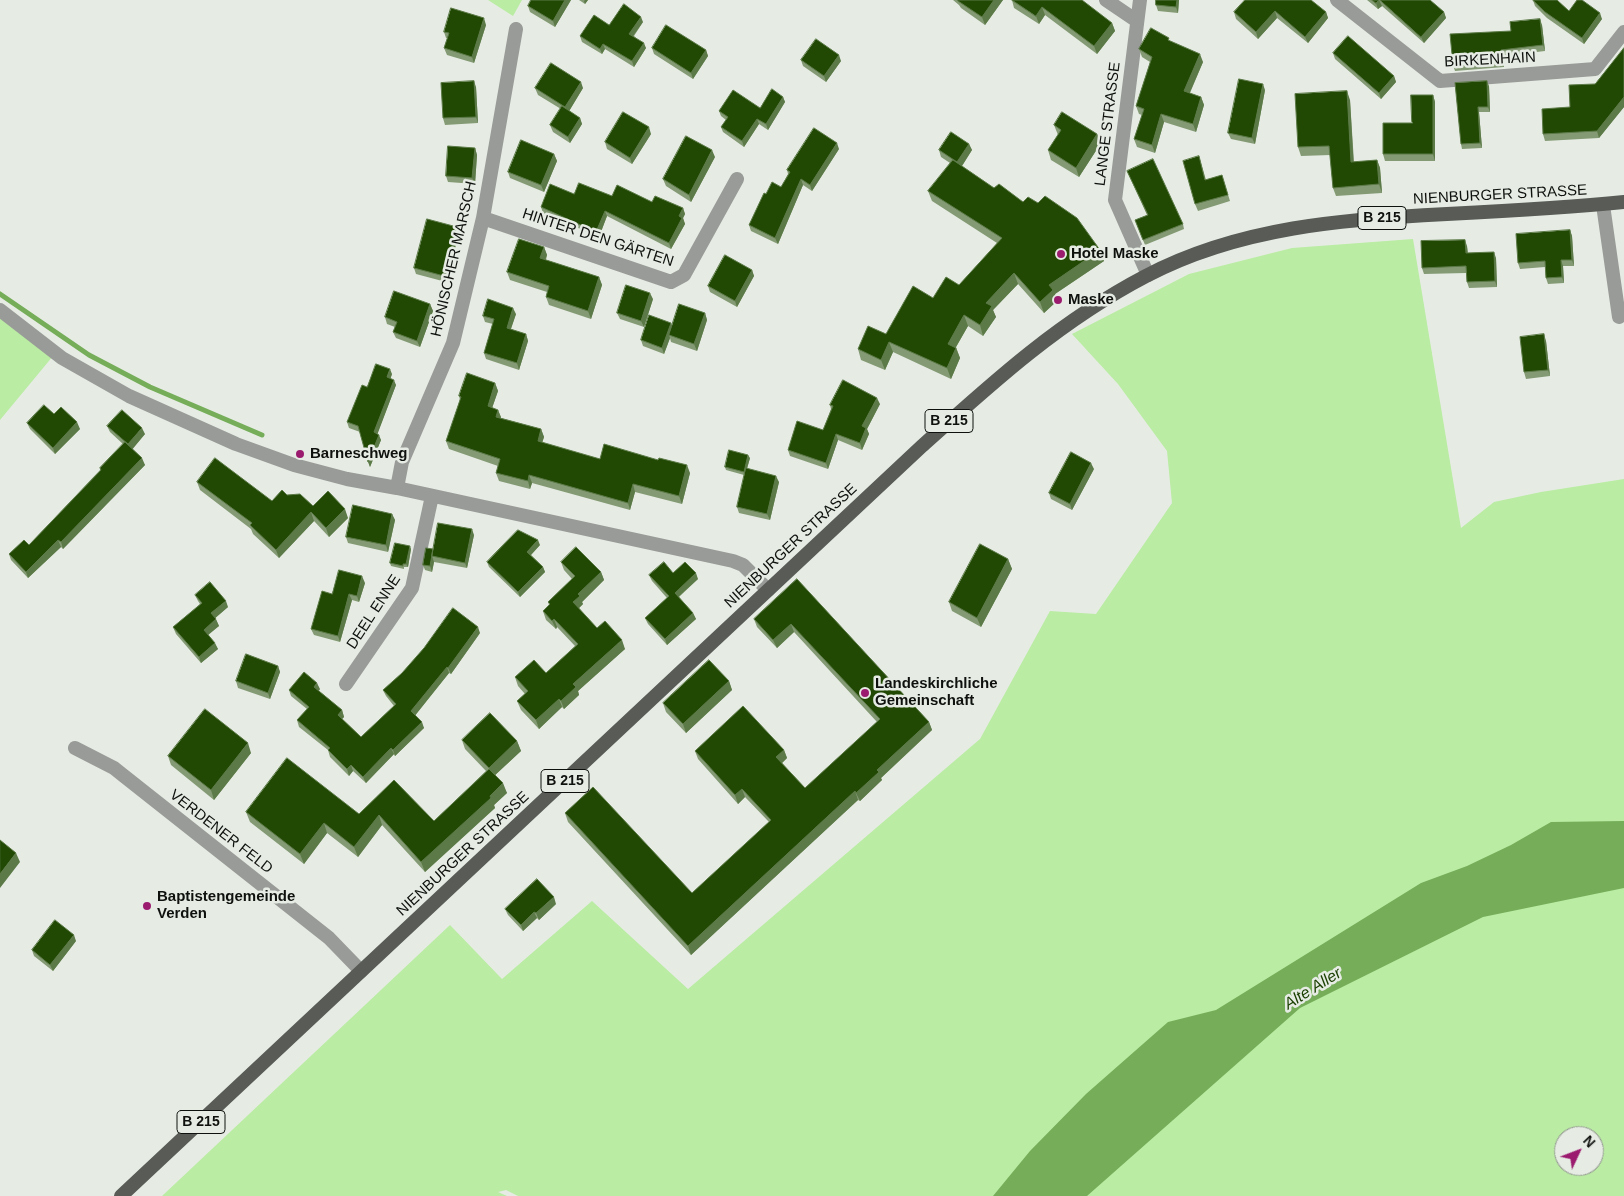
<!DOCTYPE html>
<meta charset="utf-8">
<style>
body{margin:0}
#map{position:relative;width:1624px;height:1196px;overflow:hidden;background:#e6ece4;font-family:Helvetica,sans-serif}
canvas{display:block}
.north{position:absolute;left:1554px;top:1126px;width:50px;height:50px;box-sizing:border-box;background:#e6ece4;border:1px solid #90948e;border-radius:50%;rotate:47deg;font-size:14px;font-weight:700;line-height:20px;text-align:center;color:#0f110e}
.north::after{content:'';display:block;margin:auto;width:18px;height:22px;background:#9b1b6f;clip-path:polygon(50% 0,100% 100%,50% 72%,0 100%)}
</style>
<div id="map">
<canvas width="1624" height="1196"></canvas>
<div class="north">N</div>
</div>
<script>
const c = document.querySelector('canvas').getContext('2d');
c.lineJoin = 'round';
function paint(path, color) { c.fillStyle = color; c.fill(path, 'evenodd'); }
function stroke(path, color, width, dash) { c.strokeStyle = color; c.lineWidth = width; c.lineCap = dash ? 'butt' : 'round'; c.setLineDash(dash || []); c.stroke(path); }
function label(font, color, halo, rows, align = 'center') {
  c.font = font + ' Helvetica,sans-serif'; c.lineWidth = 5; c.setLineDash([]); c.textBaseline = 'middle'; c.strokeStyle = halo; c.fillStyle = color; for (const [text, x, y, turn = 0] of rows) {
    c.save(); c.translate(x, y); c.rotate((+turn || 0) * Math.PI / 180); c.textAlign = isNaN(turn) ? turn : align; if (halo) c.strokeText(text, 0, 0); c.fillText(text, 0, 0); c.restore();
  }
}
const green = new Path2D(`
 M488,0H522L513,16Z
 M1413,239L1461,528L1494,502L1541,492L1624,479V1196H518L506,1190L498,1192L507,1196H162L450,925L502,979L592,901L688,989L980,739L1050,611L1096,614L1172,503L1167,451L1118,384L1072,334L1189,274L1292,248ZM1564,1136H1594V1166H1564Z
 M0,306L58,350L0,420Z`);
const water = new Path2D(`
 M1624,821V888L1483,917L1300,1008L1087,1196H993L1030,1151L1086,1094L1168,1022L1216,1010L1421,883L1467,866L1511,845L1551,822Z`);
const stream = new Path2D(`
 M0,294L89,355L150,387L262,435`);
const minor = new Path2D(`
 M1106,0L1137,21
 M1140,0L1115,200L1148,275
 M1337,0L1440,81L1595,69L1624,32
 M1603,205L1619,317
 M483,218L671,282L684,275L737,179
 M0,310L62,358L129,396L236,444L294,465L347,479L397,488L733,561L743,565L768,590
 M397,488L402,462L453,343L483,218L516,29
 M346,684L412,588L432,496
 M75,748L114,768L124,776L329,938L361,971`);
const primary = new Path2D(`
 M121,1196L922,446C994,381 1060,321 1146,276C1239,227 1345,219 1447,214C1506,211 1565,208 1624,202`);
const wall = new Path2D(`
 M571,0L555,27L530,12L528,6Z
 M579,0H588L585,4Z
 M953,0H1003L985,25L961,8L959,5Z
 M1012,0L1112,23L1115,31L1097,54L1045,15L1039,24L1014,8Z
 M1156,0H1179L1178,13L1158,11L1156,5Z
 M1367,0H1405L1444,12L1446,18L1424,43L1382,6L1378,9Z
 M1533,0L1569,11L1602,19L1584,44L1547,18L1535,6Z
 M1234,12H1326L1328,18L1308,43L1277,18L1258,39L1236,19Z
 M643,22L634,36L646,48L634,67L605,49L602,54L582,42L580,36L609,25Z
 M486,25L474,63L447,55L444,48L448,38H446L444,32Z
 M1542,25L1545,51L1503,56L1504,67L1455,71L1453,65L1511,31Z
 M1170,41L1203,62L1190,93L1201,97L1204,105L1196,132L1164,122L1155,153L1137,147L1134,139L1142,115L1139,114L1136,106L1150,62L1142,57L1139,49Z
 M652,48L706,50L708,56L693,79L654,54Z
 M1624,48V107L1599,138L1545,141L1543,134L1570,107L1595,84Z
 M1333,53L1394,76L1396,82L1381,99L1335,59Z
 M801,60L841,61L826,82L803,66Z
 M1455,83L1489,86L1490,112H1479L1482,148L1462,149L1461,144Z
 M476,87L478,123L445,125L443,118Z
 M535,88H583L569,111L580,118L582,124L570,143L553,132L550,125L561,109L538,95Z
 M1265,90L1255,144L1231,139L1228,133Z
 M1433,95L1435,102V161H1385L1383,154L1412,123V122Z
 M783,97L785,102L768,130L759,124L744,147L723,132L721,127L726,120L721,116L719,111L760,108Z
 M1350,100L1354,162L1377,160L1380,168L1382,193L1336,196L1333,188L1330,155L1301,156L1298,147Z
 M1054,125L1097,134L1101,143L1079,177L1051,160L1048,150L1058,135Z
 M651,134L632,164L607,149L605,142Z
 M969,144L972,150L962,166L994,188L1023,202L1100,250L1104,261L1055,294L1057,301L1044,313L1018,284L993,310L996,317L983,336L968,326L956,347L960,358L951,379L893,352L885,370L861,360L858,349L886,334L933,298L959,285L997,243L932,201L928,191L950,163L941,157L939,150Z
 M475,148L477,155L475,184L448,182L446,176Z
 M839,149L812,191L803,185L778,244L751,231L749,225L766,194L781,187L788,174L787,170Z
 M554,154L557,161L544,192L510,178L508,172Z
 M1199,156L1206,180L1222,175L1230,201L1198,211L1195,204Z
 M715,157L691,202L666,186L663,179Z
 M1127,171L1183,224L1184,229L1145,245L1135,220L1147,215Z
 M574,194L612,196L652,202L683,208L685,214L683,218L685,224L671,249L607,216L599,237L543,213L541,207Z
 M1570,230L1572,236L1574,266H1563L1564,283L1548,284L1546,278L1545,267L1520,269L1518,263Z
 M459,233L446,282L416,274L414,268Z
 M1467,246L1468,253L1496,258L1497,287L1469,288L1467,282L1466,273L1424,274L1422,268Z
 M544,247L547,255L546,260L599,277L602,285L591,319L549,305L546,297L547,292L510,280L507,272Z
 M752,270L754,276L737,307L710,292L708,286Z
 M653,299L644,327L620,319L617,313Z
 M430,304L433,311L420,347L396,338L393,332L395,327L387,324L385,317Z
 M705,313L707,320L697,351L671,342L670,338L664,354L643,346L641,340L671,323L672,326Z
 M516,314L511,329L526,334L528,341L519,370L486,359L484,353L493,324L485,322L483,316Z
 M1546,341L1550,376L1526,379L1524,372Z
 M392,374L390,379L396,385L377,434L381,440L370,467L360,432L349,428L347,422L367,387Z
 M495,383L498,391L492,408L498,410L501,418L541,429L544,437L542,443L600,459L690,473L682,504L635,492L630,510L532,483L530,489L499,481L496,473L498,466L449,449L446,441L460,400L459,396Z
 M880,404L867,429L869,434L862,450L838,440L828,469L790,456L788,450L823,430L831,409L830,405Z
 M54,414L80,429L55,454L30,429L27,423Z
 M107,426L145,434L132,449L145,465L63,549L61,547L28,578L11,560L9,554L29,545L100,470V468L123,444L110,432Z
 M750,458L747,469L779,482L770,520L739,513L737,507L744,475L726,470L725,467Z
 M1094,469L1072,510L1051,499L1049,493Z
 M197,482L272,501L287,495L313,506L348,518L329,537L314,521L279,558L253,534L251,529L200,490Z
 M392,514L395,520L388,552L348,543L346,537Z
 M474,535L467,568L434,562L432,572L425,570L423,565L433,549Z
 M540,545L531,555L543,567L545,572L520,597L489,567L487,562Z
 M411,549L408,567H404V569L391,566L390,563Z
 M1008,559L1012,569L981,627L952,611L949,602Z
 M561,562L601,572L604,580L582,602L583,604L579,608L597,628L625,649L578,691L579,695L564,709L562,707L539,729L521,710L517,701L525,694L518,686L515,677L546,673L575,646L557,627L556,629L546,620L543,611L549,605L548,602L572,579L564,570Z
 M673,573L698,579L679,597L693,613L696,619L667,645L648,624L645,618L667,598L652,581L649,575Z
 M797,579L929,722L932,730L881,778L882,780L860,801L858,800L691,955L568,822L565,813L692,893L769,822L745,797L738,804L698,759L695,751L784,750L787,758L782,763L805,788L877,722L794,632L777,648L757,627L754,619Z
 M365,583L359,602L352,600L340,642L314,635L311,629L332,594Z
 M195,595L228,607L215,618L219,626L208,634L218,649L201,663L176,634L173,627L200,604L198,601Z
 M480,633L451,674L449,673L415,715L424,728L395,756L394,754L366,783L353,771L349,776L330,757L328,750L299,727L297,720L307,709L291,696L289,690L320,689L319,691L342,710L344,717L342,719L361,737L394,706L386,696L383,690Z
 M278,666L280,672L270,699L238,688L236,681Z
 M729,681L732,690L686,733L666,712L663,703Z
 M462,740L517,741L521,751L495,775L507,793L494,805L495,808L425,872L382,825L358,857L327,833L304,864L250,822L246,812L359,814L434,821L486,771L465,749Z
 M251,753L214,800L171,765L168,756Z
 M556,904L539,920L537,918L523,931L508,915L505,909Z
 M76,941L53,971L34,956L32,950Z`);
const shadedWall = new Path2D(`
 M565,0H571L555,27L553,21Z
 M585,0H588L585,4L584,1Z
 M994,0H1003L985,25L982,17Z
 M1177,0H1179L1178,13L1176,7Z
 M1379,0L1382,6L1378,9L1376,3Z
 M1042,7L1045,15L1039,24L1036,16Z
 M1275,11L1277,18L1258,39L1256,32Z
 M1326,12L1328,18L1308,43L1305,37Z
 M1444,12L1446,18L1424,43L1421,37Z
 M1600,13L1602,19L1584,44L1582,38Z
 M641,17L643,22L631,39L629,34Z
 M484,18L486,25L474,63L472,57Z
 M1540,19L1542,25L1545,51L1543,45Z
 M1112,23L1115,31L1097,54L1094,46Z
 M644,43L646,48L634,67L632,61Z
 M603,44L605,49L602,54L600,49Z
 M706,50L708,56L693,79L691,73Z
 M1501,50L1503,56L1504,67L1501,61Z
 M1200,54L1203,62L1187,99L1184,91Z
 M839,55L841,61L826,82L824,76Z
 M1394,76L1396,82L1381,99L1379,93Z
 M474,81L476,87L478,123L476,117Z
 M1487,81L1489,86L1490,112L1488,107Z
 M581,82L583,88L568,113L565,107Z
 M1263,84L1265,90L1255,144L1252,138Z
 M1347,91L1350,100L1354,170L1351,162Z
 M1433,95L1435,102V161L1433,154Z
 M783,97L785,102L768,130L766,124Z
 M1201,97L1204,105L1196,132L1193,124Z
 M1624,97V107L1599,138L1597,131Z
 M1478,107L1479,112L1482,148L1480,143Z
 M1161,114L1164,122L1155,153L1152,145Z
 M580,118L582,124L570,143L568,137Z
 M757,119L759,124L744,147L742,141Z
 M649,127L651,134L632,164L630,158Z
 M1097,134L1101,143L1079,177L1076,168Z
 M837,143L839,149L812,191L810,185Z
 M969,144L972,150L960,169L957,162Z
 M475,148L477,155L475,184L472,178Z
 M712,150L715,157L691,202L689,195Z
 M554,154L557,161L544,192L541,185Z
 M1377,160L1380,168L1382,193L1379,184Z
 M801,179L803,185L778,244L775,238Z
 M683,208L685,214L683,218L685,224L671,249L669,243L679,216Z
 M605,211L607,216L599,237L596,232Z
 M457,227L459,233L446,282L444,276Z
 M1570,230L1572,236L1574,266L1572,260Z
 M1465,240L1467,246L1468,259L1466,253Z
 M544,247L547,255L543,266L540,258Z
 M1100,250L1104,261L1055,294L1057,301L1044,313L1040,302L1049,285Z
 M1494,252L1496,258L1497,287L1495,281Z
 M1561,260L1563,266L1564,283L1562,277Z
 M752,270L754,276L737,307L735,301Z
 M1014,273L1018,284L993,310L996,317L983,336L980,325L986,303Z
 M599,277L602,285L591,319L588,311Z
 M650,293L653,299L644,327L641,321Z
 M430,304L433,311L420,347L417,341Z
 M513,308L516,314L509,334L507,328Z
 M705,313L707,320L697,351L694,344Z
 M964,315L968,326L952,354L948,344Z
 M671,323L673,329L669,335L670,338L664,354L662,348Z
 M526,334L528,341L519,370L517,363Z
 M1544,334L1546,341L1550,376L1548,370Z
 M889,342L893,352L885,370L881,360Z
 M956,348L960,358L951,379L947,368Z
 M390,369L392,374L389,383L387,377Z
 M394,380L396,385L376,438L374,432Z
 M495,383L498,391L490,414L488,406Z
 M877,398L880,404L867,429L869,434L862,450L860,443L862,426Z
 M498,410L501,417L498,425L496,417Z
 M77,422L80,429L55,454L53,448Z
 M142,428L145,434L131,451L128,444Z
 M541,429L544,437L540,449L538,441Z
 M836,434L838,440L828,469L826,463Z
 M379,435L381,440L370,467L368,462Z
 M748,455L750,458L745,475L744,472Z
 M142,458L145,465L63,549L61,542Z
 M1091,463L1094,469L1072,510L1070,504Z
 M687,465L690,473L682,504L679,496Z
 M529,475L532,483L530,489L528,481Z
 M776,476L779,482L770,520L767,514Z
 M633,484L635,492L630,510L628,503Z
 M345,509L348,518L329,537L326,528Z
 M311,512L314,521L279,558L276,550Z
 M392,514L395,520L388,552L386,545Z
 M472,529L474,535L467,568L465,563Z
 M58,540L61,547L28,578L26,572Z
 M538,540L540,545L529,557L527,552Z
 M410,546L411,549L408,567L406,564Z
 M432,556L434,562L432,572L430,566Z
 M1008,559L1012,569L981,627L977,618Z
 M543,567L545,572L520,597L518,592Z
 M601,572L604,580L582,602L583,604L576,611L573,602L578,594Z
 M696,573L698,579L677,598L675,593Z
 M362,576L365,583L359,602L357,596Z
 M349,594L352,600L340,642L338,636Z
 M226,601L228,607L213,620L211,613Z
 M693,613L696,619L667,645L665,639Z
 M216,619L219,626L207,636L204,630Z
 M554,619L557,627L556,629L552,621Z
 M791,624L794,632L777,648L773,640Z
 M478,627L480,633L451,674L448,668Z
 M622,640L625,649L578,691L579,695L564,709L561,701L573,684Z
 M215,643L218,649L201,663L199,657Z
 M278,666L280,672L270,699L268,693Z
 M447,667L449,673L414,717L411,711Z
 M729,681L732,690L686,733L683,724Z
 M317,683L320,689L316,693L314,687Z
 M559,699L562,707L539,729L536,720Z
 M342,710L344,717L340,721L338,715Z
 M422,722L424,728L395,756L393,750Z
 M929,722L932,730L881,778L882,780L860,801L856,793L877,770Z
 M517,741L521,751L492,778L489,768Z
 M248,743L251,753L214,800L211,790Z
 M391,748L394,754L366,783L363,777Z
 M784,750L787,758L779,766L776,757Z
 M351,765L353,771L349,776L347,769Z
 M503,783L507,793L494,805L495,808L425,872L421,862Z
 M742,789L745,797L738,804L735,795Z
 M855,791L858,800L691,955L688,946Z
 M379,815L382,825L358,857L354,847Z
 M324,823L327,833L304,864L300,854Z
 M16,853L20,862L0,888V874Z
 M554,897L556,904L539,920L536,913Z
 M534,912L537,918L523,931L521,925Z
 M74,935L76,941L53,971L50,965Z`);
const building = new Path2D(`
 M531,0H565L553,21L528,6Z
 M958,0H994L982,17L958,1Z
 M1012,0H1082L1112,23L1094,46L1042,7L1036,16Z
 M1156,0H1177L1176,7L1156,5Z
 M1245,0H1311L1326,12L1305,37L1275,11L1256,32L1234,12Z
 M1372,0H1379L1376,3Z
 M1380,0H1430L1444,12L1421,37Z
 M1533,0H1557L1569,11L1577,0H1582L1600,13L1582,38L1545,12Z
 M624,4L641,17L629,34L644,43L632,61L603,44L600,49L580,36L594,15L609,25Z
 M451,8L484,18L472,57L444,48L449,33L444,32Z
 M1540,19L1543,45L1501,50V61L1453,65L1450,34L1511,31L1510,22Z
 M666,25L706,50L691,73L652,48Z
 M1151,28L1169,38L1168,40L1200,54L1184,91L1201,97L1193,124L1161,114L1152,145L1134,139L1144,109L1136,106L1152,57L1139,49Z
 M1348,36L1394,76L1379,93L1333,53Z
 M816,39L839,55L824,76L801,60Z
 M1624,48V97L1597,131L1543,134L1542,109L1570,107L1569,85L1595,84Z
 M551,63L581,82L565,107L535,88Z
 M1239,79L1263,84L1252,138L1228,133Z
 M474,81L476,117L443,118L441,83Z
 M1487,81L1488,107H1478L1480,143L1461,144L1455,83Z
 M772,89L783,97L766,124L757,119L742,141L721,127L728,117L719,111L733,90L760,108Z
 M1347,91L1351,162L1377,160L1379,184L1333,188L1329,146L1298,147L1295,94Z
 M1411,95H1433V154H1383V123H1413L1412,122Z
 M562,106L580,118L568,137L550,125Z
 M623,112L649,127L630,158L605,142Z
 M1062,112L1097,134L1076,168L1048,150L1061,130L1054,125Z
 M814,128L837,143L810,185L801,179L775,238L749,225L764,193L766,194L772,182L781,187L790,172L787,170Z
 M951,132L969,144L957,162L939,150Z
 M686,136L712,150L689,195L663,179Z
 M521,140L554,154L541,185L508,172Z
 M448,146L475,148L472,178L446,176Z
 M1199,156L1205,180L1222,175L1228,195L1195,204L1183,161Z
 M1153,159L1183,224L1143,240L1135,220L1148,215L1127,171Z
 M953,160L994,188L999,184L1023,202L1028,197L1038,203L1045,196L1077,218L1100,250L1049,285L1053,290L1040,302L1014,273L986,303L992,306L980,325L964,315L948,344L956,348L947,368L889,342L881,360L858,349L868,326L886,334L913,286L933,298L946,277L959,285L1002,238L928,191Z
 M579,183L612,196L617,185L652,202L655,196L683,208L679,216L682,218L669,243L605,211L596,232L541,207L550,184L574,194Z
 M427,219L457,227L444,276L414,268Z
 M1570,230L1572,260H1561L1562,277L1546,278L1545,261L1518,263L1516,234Z
 M519,239L544,247L540,258L599,277L588,311L546,297L549,286L507,272Z
 M1465,240L1466,253L1494,252L1495,281L1467,282L1466,266L1422,268L1421,241Z
 M725,255L752,270L735,301L708,286Z
 M626,285L650,293L641,321L617,313Z
 M394,291L430,304L417,341L393,332L397,322L385,317Z
 M488,299L513,308L507,328L526,334L517,363L484,353L494,319L483,316Z
 M679,304L705,313L694,344L669,335Z
 M649,315L671,323L662,348L641,340Z
 M1544,334L1548,370L1524,372L1520,337Z
 M376,364L390,369L387,377L394,380L374,432L379,435L368,462L358,426L347,422L362,385L367,387Z
 M467,373L495,383L488,406L498,410L496,417L541,429L538,441L600,459L604,444L658,460L659,458L687,465L679,496L633,484L628,503L529,475L528,481L496,473L500,459L446,441L461,397L459,396Z
 M843,380L877,398L862,426L866,428L860,443L836,434L826,463L788,450L797,421L823,430L833,406L830,405Z
 M44,405L54,414L61,407L77,422L53,448L27,423Z
 M122,410L142,428L128,444L107,426Z
 M125,442L142,458L61,542L58,540L26,572L9,554L24,540L29,545L101,470L100,468Z
 M729,450L748,455L744,472L725,467Z
 M1071,452L1091,463L1070,504L1049,493Z
 M215,458L272,501L282,490L287,495L300,494L313,506L328,491L345,509L326,528L311,512L276,550L250,525L252,523L197,482Z
 M746,468L776,476L767,514L737,507Z
 M353,505L392,514L386,545L346,537Z
 M438,523L472,529L465,563L432,556Z
 M518,530L538,540L527,552L543,567L518,592L487,562Z
 M395,543L410,546L406,564H403V566L390,563Z
 M980,544L1008,559L977,618L949,602Z
 M576,547L601,572L578,594L580,596L573,602L597,628L605,621L622,640L573,684L576,687L561,701L559,699L536,720L517,701L528,691L515,677L534,660L546,673L578,644L554,619L552,621L543,611L550,604L548,602L575,576L561,562Z
 M426,548L433,549L430,566L423,565Z
 M664,562L673,573L685,562L696,573L675,593L693,613L665,639L645,618L669,596L649,575Z
 M339,570L362,576L357,596L349,594L338,636L311,629L322,591L332,594Z
 M797,579L929,722L877,770L879,772L856,793L855,791L688,946L565,813L593,787L692,893L771,820L742,789L735,795L695,751L743,706L784,750L776,757L805,788L880,719L791,624L773,640L754,619Z
 M210,582L226,601L211,613L216,619L204,630L215,643L199,657L173,627L202,603L195,595Z
 M453,608L478,627L448,668L447,667L411,711L422,722L393,750L391,748L363,777L351,765L347,769L328,750L330,748L297,720L309,707L289,690L304,672L317,683L314,687L342,710L338,715L361,737L396,704L383,690L402,673L424,648Z
 M246,654L278,666L268,693L236,681Z
 M709,660L729,681L683,724L663,703Z
 M205,709L248,743L211,790L168,756Z
 M490,713L517,741L489,768L462,740Z
 M287,758L359,814L394,780L434,821L489,769L503,783L490,796L491,798L421,862L379,815L354,847L324,823L300,854L246,812Z
 M0,840L16,853L0,874Z
 M537,879L554,897L536,913L534,912L521,925L505,909Z
 M55,920L74,935L50,965L32,950Z`);
const markers = [
 [1061,254,5,"#9b1b6f"],
 [1058,300,5,"#9b1b6f"],
 [300,454,5,"#9b1b6f"],
 [865,693,5,"#9b1b6f"],
 [147,906,5,"#9b1b6f"]
];
const shields = [
 [1382,218,48],
 [949,421,48],
 [565,781,48],
 [201,1122,48]
];
const shieldNames = [
 ["B 215",1382,218],
 ["B 215",949,421],
 ["B 215",565,781],
 ["B 215",201,1122]
];
const streetNames = [
 ["BIRKENHAIN",1490,60,-3],
 ["LANGE STRASSE",1108,124,-83],
 ["NIENBURGER STRASSE",1500,195,-3],
 ["HINTER DEN GÄRTEN",598,238,18],
 ["HÖNISCHER MARSCH",454,259,-77],
 ["NIENBURGER STRASSE",791,546,-43],
 ["DEEL ENNE",374,612,-57],
 ["VERDENER FELD",221,832,38],
 ["NIENBURGER STRASSE",463,854,-43]
];
const poiNames = [
 ["Hotel Maske",1071,254],
 ["Maske",1068,300],
 ["Barneschweg",310,454],
 ["Landeskirchliche",875,684],
 ["Gemeinschaft",875,701],
 ["Baptistengemeinde",157,897],
 ["Verden",157,914]
];
const waterNames = [
 ["Alte Aller",1313,989,-32]
];
paint(green, '#baeca3');
paint(water, '#75ad59');
stroke(stream, '#75ad59', 5);
stroke(minor, '#999b98', 14);
stroke(primary, '#585b56', 14);
paint(wall, '#849a74');
paint(shadedWall, '#5c7a47');
paint(building, '#214904');
stroke(building, '#5c7a47', 1);
for (const [x, y, r, color] of markers) { const dot = new Path2D(); dot.arc(x, y, r, 0, 2 * Math.PI); c.fillStyle = color; c.fill(dot); stroke(dot, '#e6ece4', 2); }
for (const [x, y, w] of shields) { const box = new Path2D(); box.roundRect(x - w / 2, y - 11.5, w, 23, 4); c.fillStyle = '#e6ece4'; c.fill(box); stroke(box, '#0f110e', 1); }
label('bold 14px', '#0f110e', null, shieldNames);
label('15px', '#0f110e', '#e6ece4', streetNames);
label('bold 15px', '#0f110e', '#e6ece4', poiNames, 'left');
label('italic 16px', '#1c4003', '#e6ece4', waterNames);
</script>
